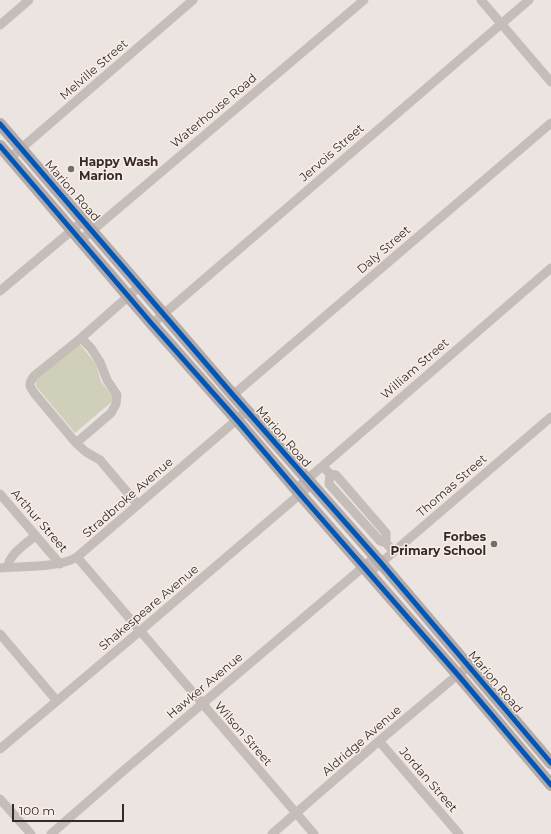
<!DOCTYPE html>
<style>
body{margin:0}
#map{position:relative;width:551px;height:834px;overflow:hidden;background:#ece4e0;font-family:Montserrat,sans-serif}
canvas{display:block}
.scale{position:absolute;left:12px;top:804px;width:112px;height:18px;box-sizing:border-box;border:2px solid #352a27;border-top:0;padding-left:5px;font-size:12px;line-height:14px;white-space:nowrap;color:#352a27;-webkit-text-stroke:3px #f9eee7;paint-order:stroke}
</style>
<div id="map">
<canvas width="551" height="834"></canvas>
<div class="scale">100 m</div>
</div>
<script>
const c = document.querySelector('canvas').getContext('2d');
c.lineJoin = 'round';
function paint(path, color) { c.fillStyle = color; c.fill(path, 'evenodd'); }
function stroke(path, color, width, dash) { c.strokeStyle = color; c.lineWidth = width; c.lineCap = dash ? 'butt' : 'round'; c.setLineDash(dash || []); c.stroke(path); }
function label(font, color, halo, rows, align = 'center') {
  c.font = font + ' Montserrat,sans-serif'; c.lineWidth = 3; c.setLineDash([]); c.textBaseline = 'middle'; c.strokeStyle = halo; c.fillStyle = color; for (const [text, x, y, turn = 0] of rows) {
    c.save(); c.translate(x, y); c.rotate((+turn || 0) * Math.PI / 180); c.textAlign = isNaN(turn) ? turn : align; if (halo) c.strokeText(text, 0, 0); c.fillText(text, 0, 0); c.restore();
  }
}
const green = new Path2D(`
 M79,343L96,364L101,382L115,399L75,433L36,386V379Z`);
const minor = new Path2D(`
 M481,0L551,82
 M0,25L29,0
 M10,158L193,0
 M81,240L364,0
 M0,291L83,221
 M152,324L529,0
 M233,395L551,123
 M76,443L111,413L116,404L117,395L107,380L100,362L91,348L81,338
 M326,470L330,474L336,475L386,533V543
 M330,474L329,484L380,541L386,543L394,552
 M296,489L551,268
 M0,494L60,564
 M138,505L100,460L86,452L76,443L35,394C29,386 28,384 34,376L81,338L140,286
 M77,557L314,834
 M8,567C8,555 27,543 35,536
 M0,568C22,566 59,568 77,557L247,411
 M369,573L551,417
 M0,634L57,701
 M379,741L459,834
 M0,749L140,631L312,484
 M0,799L31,834
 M51,834L122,772L375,557
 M272,834L379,741L455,677L469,666`);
const major = new Path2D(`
 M0,124L233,395L381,563L551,763
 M0,146L152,324L237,420L300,494L458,675L551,785`);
const cycleway = new Path2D(`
 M0,124L233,395L381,563L551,763
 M0,146L152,324L237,420L300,494L458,675L551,785`);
const markers = [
 [71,169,4,"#756b68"],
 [494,544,4,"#756b68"]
];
const streetNames = [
 ["Melville Street",94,70,-41],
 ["Waterhouse Road",214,111,-40],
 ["Jervois Street",332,153,-41],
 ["Marion Road",72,191,49],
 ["Daly Street",384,250,-41],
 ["William Street",415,369,-41],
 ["Marion Road",283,437,49],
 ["Thomas Street",452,486,-41],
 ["Stradbroke Avenue",128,498,-41],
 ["Arthur Street",39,521,49],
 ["Shakespeare Avenue",149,608,-40],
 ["Marion Road",495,682,50],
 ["Hawker Avenue",205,686,-40],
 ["Wilson Street",243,734,49],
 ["Aldridge Avenue",362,741,-41],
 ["Jordan Street",428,780,49]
];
const poiNames = [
 ["Happy Wash",79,162],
 ["Marion",79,176],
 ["Forbes",486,537,"right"],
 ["Primary School",486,551,"right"]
];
paint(green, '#d0d0ba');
stroke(minor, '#c5bdb9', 9);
stroke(major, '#b4aba8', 12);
stroke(cycleway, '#0057b8', 5);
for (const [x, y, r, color] of markers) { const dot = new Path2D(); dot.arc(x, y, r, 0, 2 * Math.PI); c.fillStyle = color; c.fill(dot); stroke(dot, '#f9eee7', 1.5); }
label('12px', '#352a27', '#f9eee7', streetNames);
label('bold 12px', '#352a27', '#f9eee7', poiNames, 'left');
</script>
